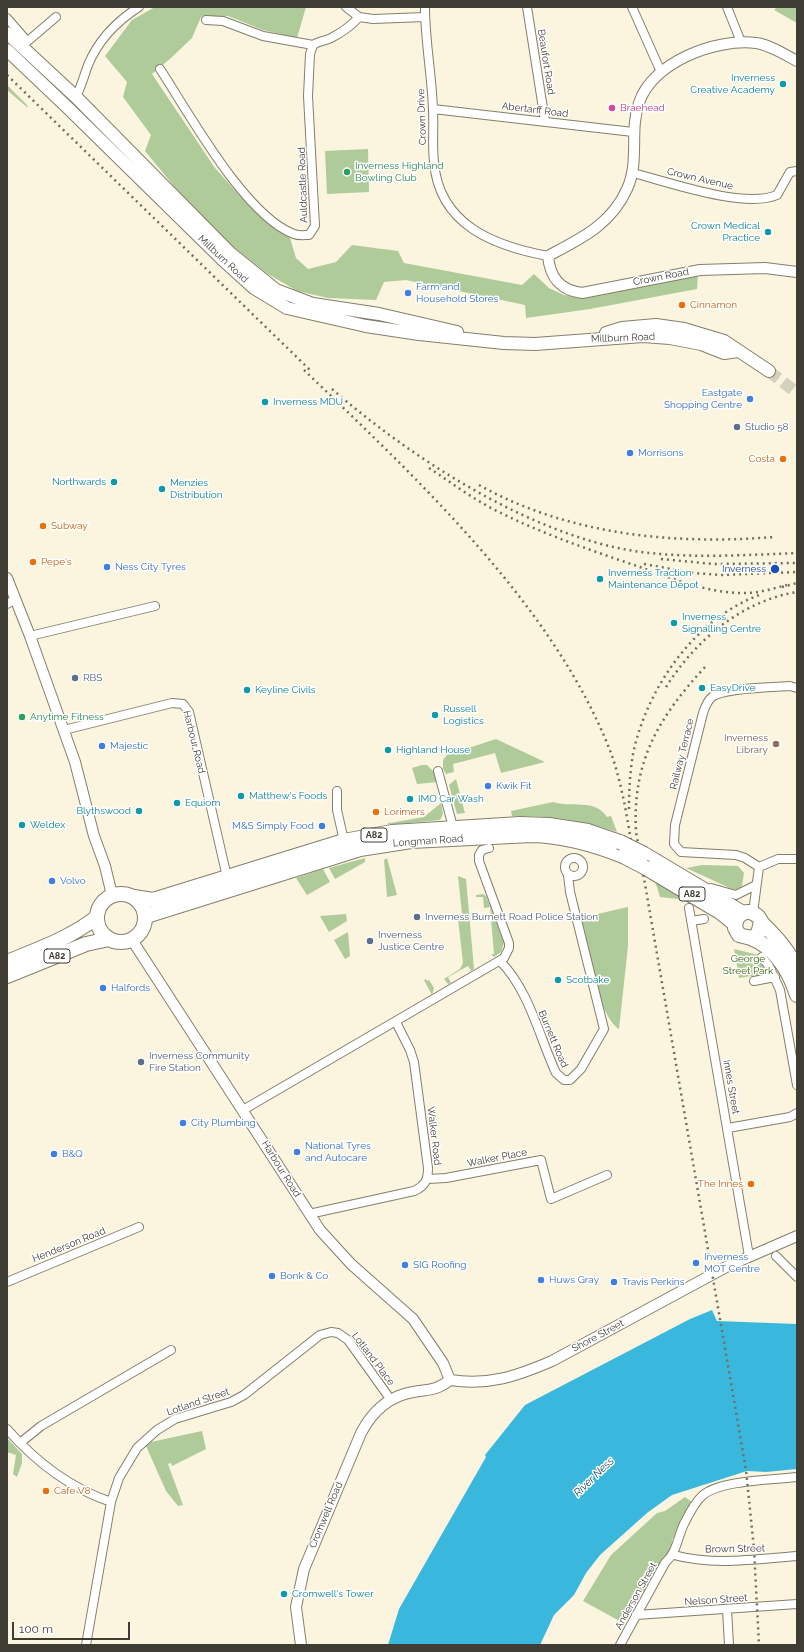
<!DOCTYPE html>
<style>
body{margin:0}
#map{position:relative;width:804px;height:1652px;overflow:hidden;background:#fbf5df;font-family:Raleway,sans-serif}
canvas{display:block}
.frame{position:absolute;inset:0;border:8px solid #3f3c34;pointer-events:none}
.scale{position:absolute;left:12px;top:1622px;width:118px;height:18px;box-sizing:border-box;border:2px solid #3f3c34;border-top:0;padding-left:5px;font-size:12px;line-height:14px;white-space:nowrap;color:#3f3c34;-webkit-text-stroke:3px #fff;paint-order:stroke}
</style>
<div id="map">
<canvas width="804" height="1652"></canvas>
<div class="frame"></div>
<div class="scale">100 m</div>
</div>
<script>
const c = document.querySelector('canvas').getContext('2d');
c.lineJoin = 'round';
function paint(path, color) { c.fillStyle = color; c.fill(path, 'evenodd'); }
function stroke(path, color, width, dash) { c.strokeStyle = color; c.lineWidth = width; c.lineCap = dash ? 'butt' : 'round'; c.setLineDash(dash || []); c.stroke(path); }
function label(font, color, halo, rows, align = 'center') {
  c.font = font + ' Raleway,sans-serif'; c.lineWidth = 3; c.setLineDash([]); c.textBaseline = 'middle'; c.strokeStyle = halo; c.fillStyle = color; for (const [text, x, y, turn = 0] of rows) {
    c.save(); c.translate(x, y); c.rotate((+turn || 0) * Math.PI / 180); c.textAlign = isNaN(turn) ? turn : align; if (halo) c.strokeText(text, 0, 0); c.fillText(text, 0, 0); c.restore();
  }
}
const green = new Path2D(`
 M155,7H306L297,38L263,30L228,16L201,17L192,38L171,58L152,74L215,168L250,207L290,238L296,258L308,269L336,262L352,245L398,251L404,263L522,285L534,274L549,288L564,295L589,296L698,274L697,289L590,309L526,318L525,305L406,280L384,282L376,300L328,298L297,291L268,274L227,242L192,208L145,151L151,135L123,97L127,82L105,56L132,20Z
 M777,7H797V23L774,10Z
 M7,85L27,105L28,108L7,90Z
 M368,149L369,192L327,194L325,151Z
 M496,739L545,762L501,773L495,753L453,764L454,772L446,774L443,769V760L447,755Z
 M422,765H427L434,772L437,782L417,784L412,768Z
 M456,779L465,813L457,814L449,785Z
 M553,802C571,808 595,798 607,817L611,816L617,832C582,820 549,815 512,816L511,811Z
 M441,803L443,814L440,820L389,825L388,822L390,823L424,817Z
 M365,858V862L335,879L329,868Z
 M387,858L397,895L387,897L384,860Z
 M702,865L738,866L744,873L742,886L737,890L732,889L686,868Z
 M323,869L330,882L307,895L296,878Z
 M458,876L466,879L474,969L471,971L468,966L448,977L451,983L448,984L444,979L460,969L463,963L458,919H460V915L462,914Z
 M655,881L683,895L678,899L660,897Z
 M483,894L486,896L504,943L501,952L494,957L491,954H494L490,907L484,908L483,897H476V895Z
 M628,907V946L619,1029C597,1014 587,945 580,918Z
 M346,914L347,921L329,932L320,916Z
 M348,932L350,956L345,959L334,940Z
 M734,949L759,955L770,975L753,979L751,976L739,978Z
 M426,979L427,981L429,980L434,988L432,995L424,980Z
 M202,1431L206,1449L172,1466L171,1463L168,1464L183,1505L178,1506L166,1491L146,1446L151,1442Z
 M7,1438L22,1454V1463L17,1477L13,1474L16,1455L7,1452Z
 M685,1497L692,1502L672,1540C672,1549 669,1553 663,1559L625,1624L583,1601L611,1555L657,1513L665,1511Z`);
const water = new Path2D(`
 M712,1310L717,1321L797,1324V1469L766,1472L747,1471L672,1495L647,1513L600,1555L586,1573L574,1595L554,1615L540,1645H388L399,1609L486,1457L485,1455L525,1405L690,1319Z`);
const secondaryTunnel = new Path2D(`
 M769,371L797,393`);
const minor = new Path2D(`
 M346,7L359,17L373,19L425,17
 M425,7C425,41 432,76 433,110C434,127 432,145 434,162C439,225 494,246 548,256
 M527,7L545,121
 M632,7L661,72
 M727,7L741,42
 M7,18L27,41
 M206,20L223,21L263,36L313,45
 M313,45C319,41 325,41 331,38C341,33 351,26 359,17
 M22,46L56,17
 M160,69C189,113 245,216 294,234C299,236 305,235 309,235L315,226L308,96L310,54L313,45
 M76,97C81,87 84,76 88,65C98,41 117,21 139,7
 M433,109L633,132
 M633,173C668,182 744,209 777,195L790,172L797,171
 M7,604L16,599
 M30,636L155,606
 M64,730L172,703L183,704L189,712L227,877
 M438,771L453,827
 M337,791V810L344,841
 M565 867a9 9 0 1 1 18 0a9 9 0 1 1-18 0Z
 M759,867L745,858L736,855L681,852L674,844L675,825L703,713C705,707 707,701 712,697C723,688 774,687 790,686L797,688
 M759,867L778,859H797
 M711,888L736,895L756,885
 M689,908L749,1256
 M753,913L759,867
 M691,921L704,919
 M762,957L769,966L780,990L797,1085
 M500,961C529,990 539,1036 556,1073L564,1080H570L581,1069L604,1029L570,892L568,875
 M754,981L775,977
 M243,1110L504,958L509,948V943L479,861V855L482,850L489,848
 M728,1128L790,1117L797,1113
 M428,1179L446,1178L541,1160L551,1199L607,1175
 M309,1214L414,1191C425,1186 428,1180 428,1168L414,1062L410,1050L396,1022
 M776,1256L797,1277
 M7,1282L139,1227
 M7,1429C35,1461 70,1488 111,1502
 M20,1443L41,1426L171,1350
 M674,1555C713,1566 757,1559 797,1556
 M727,1609L729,1645
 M636,1615L797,1604
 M86,1645L111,1502L119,1478L137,1448L157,1430L175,1419L231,1402L244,1395L320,1335L331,1332L338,1333L348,1340L391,1400
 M620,1645L665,1563C678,1551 677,1537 685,1522C689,1514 695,1502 702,1496C719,1480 773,1480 797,1477`);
const tertiary = new Path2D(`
 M797,61C784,54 770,45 756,43C716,38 652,62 639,103C629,131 640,161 627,189C611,225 580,239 548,256C550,278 560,290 582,293L700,270L765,268L797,272
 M7,578L30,636L75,762L94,836L105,866L112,895
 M132,940L320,1230L351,1264L413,1319L443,1363L450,1380
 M301,1645L296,1607L304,1569L361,1433C372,1412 389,1396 413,1392C429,1389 436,1391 450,1380C489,1386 517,1376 552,1361L728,1266L797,1236`);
const secondary = new Path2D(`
 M7,33L76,97L230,253L276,290L313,304L379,314L457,332
 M7,50L67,107L222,259L254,288L287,308L366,326L419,334L504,343L535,344L643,336L670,338L701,344L724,353L738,351
 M606,333L622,328L656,325L684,329L724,341L769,371`);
const trunk = new Path2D(`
 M644,854L743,913
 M646,868L720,912L735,924
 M97 918a24 24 0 1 1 48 0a24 24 0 1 1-48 0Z
 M134,897L153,900L344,841L392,832L520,824L549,825L588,831L620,842
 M146,916L360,849L411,841L532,835C565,836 593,844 623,856
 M761,922L758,934L751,938L739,935L735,928L736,921C739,913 748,909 756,915C760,917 760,921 763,924C777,938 789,951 797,969
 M751,938C776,948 789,970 797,995
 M7,962C39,949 70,938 97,917
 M7,976L86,944L109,939`);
const rail = new Path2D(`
 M7,75L312,372
 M304,370C416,478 554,605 611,753C621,781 626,811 631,841
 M332,389C411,458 529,534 634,551C688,559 743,555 797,553
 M429,468C452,483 474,500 499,512C543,534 590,550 637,566C671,578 709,594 746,593C760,593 774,588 787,585
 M479,485C569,535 673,545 774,537
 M661,559L714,564L797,563
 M644,564L694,573L721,575L797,572
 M782,587L797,583
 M705,667C659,717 632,761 636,832L746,1470L754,1549L759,1645
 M666,687C695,641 741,601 797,592
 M629,809C629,790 630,772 633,754C647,687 696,617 762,594`);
const trunkBridge = new Path2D(`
 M620,842L644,854
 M623,856L646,868`);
const markers = [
 [783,84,4,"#0f9aa8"],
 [612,108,4,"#d1479c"],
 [347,172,4,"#2e9e5b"],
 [768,232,4,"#0f9aa8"],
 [408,293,4,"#3f7fe0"],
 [682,305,4,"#e8710a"],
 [750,399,4,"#3f7fe0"],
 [265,402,4,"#0f9aa8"],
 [737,427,4,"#5c6f8a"],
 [630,453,4,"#3f7fe0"],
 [783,459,4,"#e8710a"],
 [114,482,4,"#0f9aa8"],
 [162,489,4,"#0f9aa8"],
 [43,526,4,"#e8710a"],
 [33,562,4,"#e8710a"],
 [107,567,4,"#3f7fe0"],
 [775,569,5,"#1a4fb4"],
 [600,579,4,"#0f9aa8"],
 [674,623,4,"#0f9aa8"],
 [75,678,4,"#5c6f8a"],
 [702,688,4,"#0f9aa8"],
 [247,690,4,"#0f9aa8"],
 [435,715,4,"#0f9aa8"],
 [22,717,4,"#2e9e5b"],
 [776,744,4,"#8d6e63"],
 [102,746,4,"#3f7fe0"],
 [388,750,4,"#0f9aa8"],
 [488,786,4,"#3f7fe0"],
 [241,796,4,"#0f9aa8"],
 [410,799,4,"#0f9aa8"],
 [177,803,4,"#0f9aa8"],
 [139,811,4,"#0f9aa8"],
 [376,812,4,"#e8710a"],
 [22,825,4,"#0f9aa8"],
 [322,826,4,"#3f7fe0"],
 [52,881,4,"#3f7fe0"],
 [417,917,4,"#5c6f8a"],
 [370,941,4,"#5c6f8a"],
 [558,980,4,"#0f9aa8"],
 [103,988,4,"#3f7fe0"],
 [141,1062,4,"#5c6f8a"],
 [183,1123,4,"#3f7fe0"],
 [297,1152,4,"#3f7fe0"],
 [54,1154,4,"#3f7fe0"],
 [751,1184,4,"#e8710a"],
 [696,1263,4,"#3f7fe0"],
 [405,1265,4,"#3f7fe0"],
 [272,1276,4,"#3f7fe0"],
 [541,1280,4,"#3f7fe0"],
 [614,1282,4,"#3f7fe0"],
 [46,1491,4,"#e8710a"],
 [284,1594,4,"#0f9aa8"]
];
const shields = [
 [374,835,26],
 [692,894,26],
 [57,956,26]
];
const shieldNames = [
 ["A82",374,835],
 ["A82",692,894],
 ["A82",57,956]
];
const streetNames = [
 ["Beaufort Road",546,62,81],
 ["Abertarff Road",535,110,7],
 ["Crown Drive",422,117,-92],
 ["Crown Avenue",700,179,13],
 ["Auldcastle Road",303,185,-92],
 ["Millburn Road",223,259,43],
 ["Crown Road",661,277,-11],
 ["Millburn Road",623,338,-2],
 ["Harbour Road",194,742,76],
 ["Railway Terrace",682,754,-76],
 ["Longman Road",428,841,-4],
 ["Burnett Road",553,1039,67],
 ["Innes Street",731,1087,80],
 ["Walker Road",434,1136,83],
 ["Walker Place",497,1158,-11],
 ["Harbour Road",281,1169,58],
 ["Henderson Road",69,1245,-22],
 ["Shore Street",598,1336,-28],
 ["Lotland Place",373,1359,53],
 ["Lotland Street",198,1402,-19],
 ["Cromwell Road",326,1515,-67],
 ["Brown Street",735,1549,-1],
 ["Anderson Street",636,1596,-61],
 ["Nelson Street",716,1600,-4]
];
const cultureNames = [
 ["Inverness",775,78,"right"],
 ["Creative Academy",775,90,"right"],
 ["Crown Medical",760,226,"right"],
 ["Practice",760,238,"right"],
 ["Inverness MDU",273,402],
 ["Northwards",106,482,"right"],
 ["Menzies",170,483],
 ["Distribution",170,495],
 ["Inverness Traction",608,573],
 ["Maintenance Depot",608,585],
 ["Inverness",682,617],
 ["Signalling Centre",682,629],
 ["EasyDrive",710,688],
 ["Keyline Civils",255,690],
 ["Russell",443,709],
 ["Logistics",443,721],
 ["Highland House",396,750],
 ["Matthew's Foods",249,796],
 ["IMO Car Wash",418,799],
 ["Equiom",185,803],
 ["Blythswood",131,811,"right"],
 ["Weldex",30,825],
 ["Scotbake",566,980],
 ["Cromwell's Tower",292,1594]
];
const hotelNames = [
 ["Braehead",620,108]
];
const leisureNames = [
 ["Inverness Highland",355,166],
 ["Bowling Club",355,178],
 ["Anytime Fitness",30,717]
];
const shopNames = [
 ["Farm and",416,287],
 ["Household Stores",416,299],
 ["Eastgate",742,393,"right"],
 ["Shopping Centre",742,405,"right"],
 ["Morrisons",638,453],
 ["Ness City Tyres",115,567],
 ["Majestic",110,746],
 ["Kwik Fit",496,786],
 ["M&S Simply Food",314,826,"right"],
 ["Volvo",60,881],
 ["Halfords",111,988],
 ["City Plumbing",191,1123],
 ["National Tyres",305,1146],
 ["and Autocare",305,1158],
 ["B&Q",62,1154],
 ["Inverness",704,1257],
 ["MOT Centre",704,1269],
 ["SIG Roofing",413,1265],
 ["Bonk & Co",280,1276],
 ["Huws Gray",549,1280],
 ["Travis Perkins",622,1282]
];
const foodNames = [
 ["Cinnamon",690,305],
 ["Costa",775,459,"right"],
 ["Subway",51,526],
 ["Pepe's",41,562],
 ["Lorimers",384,812],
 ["The Innes",743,1184,"right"],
 ["Cafe V8",54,1491]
];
const serviceNames = [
 ["Studio 58",745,427],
 ["RBS",83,678],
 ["Inverness Burnett Road Police Station",425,917],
 ["Inverness",378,935],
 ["Justice Centre",378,947],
 ["Inverness Community",149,1056],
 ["Fire Station",149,1068]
];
const transitNames = [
 ["Inverness",766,569]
];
const educationNames = [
 ["Inverness",768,738],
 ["Library",768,750]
];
const parkNames = [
 ["George",748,959],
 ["Street Park",748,971]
];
const waterNames = [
 ["River Ness",594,1477,-44]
];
paint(green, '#afcb9a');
paint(water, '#3ab7dc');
stroke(secondaryTunnel, '#d5d0bd', 12, [12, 6]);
stroke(minor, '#847e6b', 10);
stroke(tertiary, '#847e6b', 12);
stroke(secondary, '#847e6b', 14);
stroke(trunk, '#847e6b', 16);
stroke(minor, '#fff', 8);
stroke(tertiary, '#fff', 10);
stroke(secondary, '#fff', 12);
stroke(trunk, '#fff', 14);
stroke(rail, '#716d61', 2.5, [2, 4]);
stroke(trunkBridge, '#847e6b', 16, []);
stroke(trunkBridge, '#fff', 14);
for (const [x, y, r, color] of markers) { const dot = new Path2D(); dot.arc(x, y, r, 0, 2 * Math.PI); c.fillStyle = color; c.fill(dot); stroke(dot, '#fff', 1.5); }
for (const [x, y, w] of shields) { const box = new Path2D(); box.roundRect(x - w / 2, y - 7, w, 14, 3); c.fillStyle = '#fff'; c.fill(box); stroke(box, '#3f3c34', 1); }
label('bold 9px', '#3f3c34', null, shieldNames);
label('10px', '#3f3c34', '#fff', streetNames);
label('10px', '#0d838f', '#fff', cultureNames, 'left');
label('10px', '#b23c85', '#fff', hotelNames, 'left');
label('10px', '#27864d', '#fff', leisureNames, 'left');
label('10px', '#366cbe', '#fff', shopNames, 'left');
label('10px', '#c56008', '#fff', foodNames, 'left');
label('10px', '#4e5e75', '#fff', serviceNames, 'left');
label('10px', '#164399', '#fff', transitNames, 'right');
label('10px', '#785e54', '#fff', educationNames, 'right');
label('10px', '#375e03', '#fff', parkNames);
label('italic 11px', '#134757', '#fff', waterNames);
</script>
